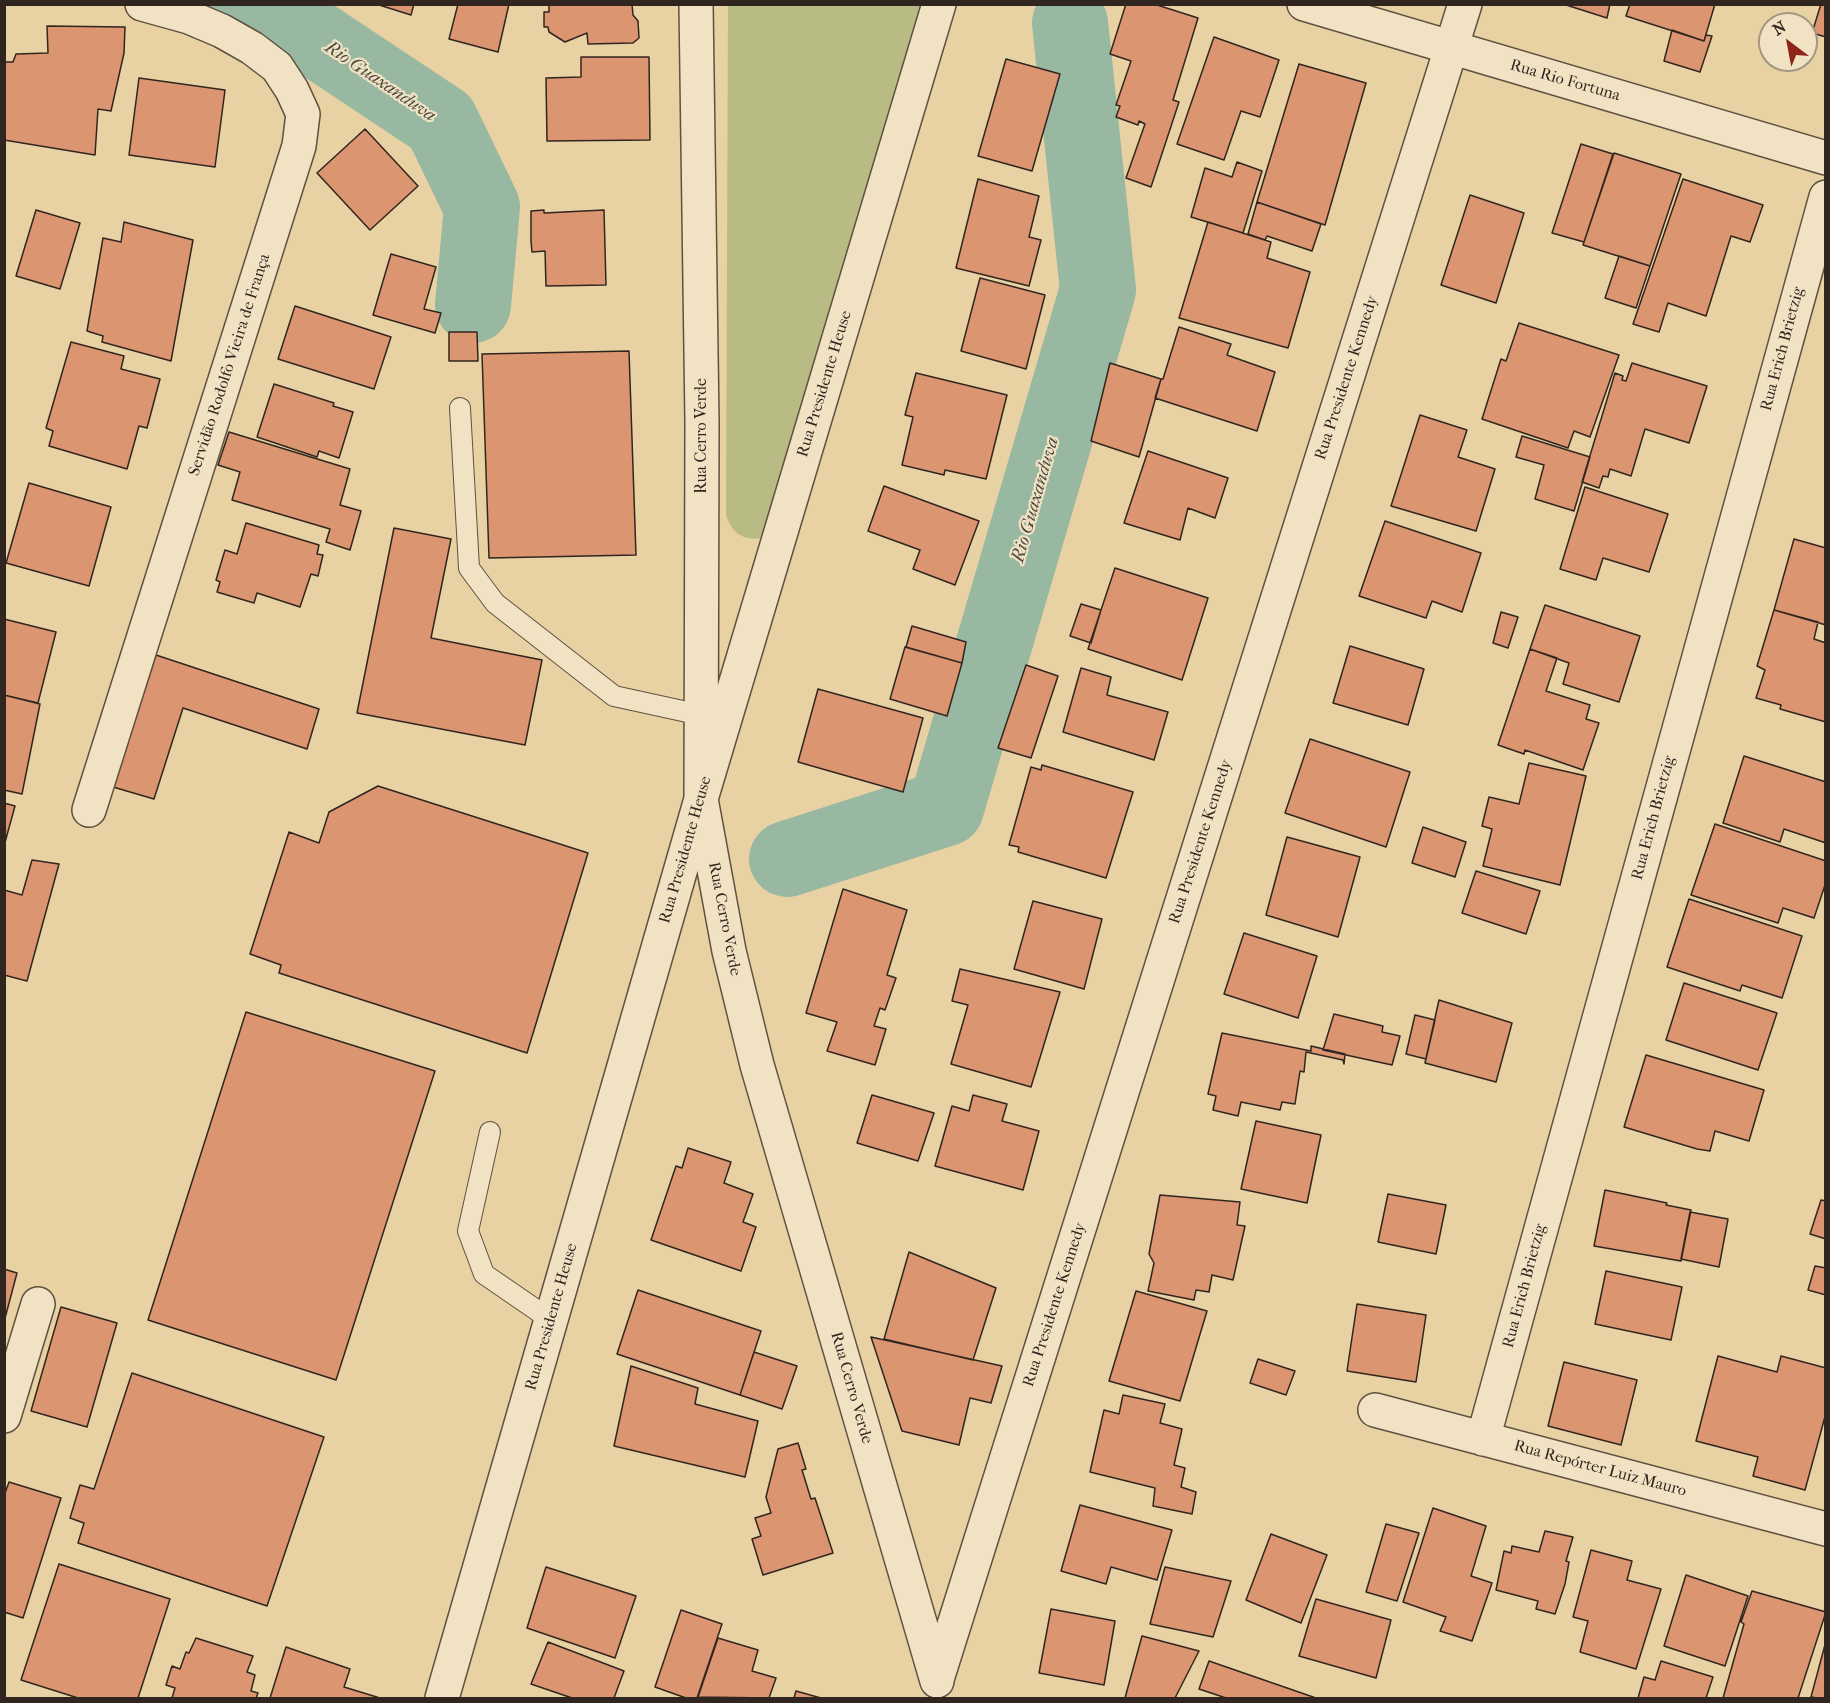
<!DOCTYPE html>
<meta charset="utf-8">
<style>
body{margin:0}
#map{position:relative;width:1830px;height:1703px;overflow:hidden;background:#e8d2a3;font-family:"IM FELL French Canon",serif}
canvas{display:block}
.frame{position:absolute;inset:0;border:6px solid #31261f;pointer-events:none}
.north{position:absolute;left:1758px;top:12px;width:60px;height:60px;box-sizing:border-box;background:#f0e2c3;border:2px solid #a49781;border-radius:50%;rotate:328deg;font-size:16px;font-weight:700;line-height:24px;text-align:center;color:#31261f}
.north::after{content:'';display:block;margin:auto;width:21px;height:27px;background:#8f2418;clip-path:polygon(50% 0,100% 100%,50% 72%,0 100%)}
</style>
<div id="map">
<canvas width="1830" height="1703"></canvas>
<div class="frame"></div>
<div class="north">N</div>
</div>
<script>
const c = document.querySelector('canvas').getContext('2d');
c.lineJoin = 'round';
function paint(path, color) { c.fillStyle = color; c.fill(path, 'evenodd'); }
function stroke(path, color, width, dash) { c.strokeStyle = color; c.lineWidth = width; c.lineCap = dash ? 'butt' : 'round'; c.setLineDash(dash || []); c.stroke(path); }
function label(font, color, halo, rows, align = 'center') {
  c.font = font + ' "IM FELL French Canon",serif'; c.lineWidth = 4.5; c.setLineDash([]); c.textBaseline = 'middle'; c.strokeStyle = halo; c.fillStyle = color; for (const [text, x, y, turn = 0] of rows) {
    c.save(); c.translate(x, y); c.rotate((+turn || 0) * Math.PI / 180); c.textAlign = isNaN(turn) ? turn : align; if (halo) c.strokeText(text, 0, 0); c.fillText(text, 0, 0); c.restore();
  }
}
const green = new Path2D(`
 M728,5H932L768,536C748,543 732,536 726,515Z`);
const river = new Path2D(`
 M243,4L283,17L441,122L482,207L473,305
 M787,859L946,808L1098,290L1070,23`);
const building = new Path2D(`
 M376,4H414L411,15Z
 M458,4H509L498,52L449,39Z
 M549,4H632L633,15L638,21L639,38L633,43L588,44L587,33L565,42L549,32L548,27H544V12H549Z
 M1126,4H1154L1198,18L1173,100L1179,102L1151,187L1126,178L1145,124L1139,121L1138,125L1116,117L1120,106L1116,105L1131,61L1110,54Z
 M1563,4H1610L1607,18Z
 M1630,4H1715L1704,41L1626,16Z
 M1821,4H1826V37L1812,33Z
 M47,26L125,27L124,53L111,111L98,109L95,155L4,140V62H13L16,54L48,53Z
 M1672,30L1704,41L1706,35L1712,36L1700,72L1664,61Z
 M1214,37L1279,60L1260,117L1241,111L1224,160L1177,144Z
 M581,57H649L650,140L547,141L546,78L581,77Z
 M1006,59L1060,74L1032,171L978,156Z
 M1299,64L1366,83L1325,225L1257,202Z
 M139,78L225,90L215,167L129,155Z
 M365,129L418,186L370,230L317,173Z
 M1581,144L1613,154L1584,242L1552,233Z
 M1614,153L1681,174L1650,266L1583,245Z
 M1237,162L1262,171L1243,233L1191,217L1205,168L1232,177Z
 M978,179L1039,196L1029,237L1041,240L1029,286L956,268Z
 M1683,179L1763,205L1750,242L1731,236L1706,316L1668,303L1659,332L1633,324Z
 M1470,195L1524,213L1496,303L1441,285Z
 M1257,202L1321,224L1312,251L1267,236L1265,240L1248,234Z
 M36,210L80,223L60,289L16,276Z
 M544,210V213L604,210L606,285L546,286L545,251L532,252L531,241V211Z
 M124,222L193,240L171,361L102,342L103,336L87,331L103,238L121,242Z
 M1208,222L1271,242L1267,258L1310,272L1288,348L1179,318Z
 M391,254L436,267L424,309L441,313L435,333L373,315Z
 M1619,256L1650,266L1636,308L1605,298Z
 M980,278L1045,295L1026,369L961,351Z
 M295,306L391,337L374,389L278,359Z
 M1519,323L1619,355L1590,437L1574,431L1568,448L1482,419L1501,359L1506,361Z
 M1179,327L1231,344L1227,355L1275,372L1257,431L1155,398L1161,379H1163Z
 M449,332H477L478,361H449Z
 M71,342L124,356L121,369L160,379L147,428L139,426L127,469L49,446L53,431L46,428Z
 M629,351L636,555L489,558L482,354Z
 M1110,363L1161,379L1139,457L1091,441Z
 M1632,363L1707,386L1689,443L1645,429L1631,476L1610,469L1608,477L1603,476L1599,488L1582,482L1615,373L1623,376L1622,380L1626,381Z
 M916,373L1007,395L986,479L945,470L944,475L902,465L913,417L905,415Z
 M274,384L334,403L333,406L353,412L339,458L319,451L317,457L257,437Z
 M1420,415L1467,430L1458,457L1495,469L1476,531L1391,506Z
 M229,432L350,469L340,505L361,511L350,550L326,542L330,529L232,500L240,472L218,465Z
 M1522,436L1590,457L1574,511L1535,499L1544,465L1516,457Z
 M1148,451L1228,478L1215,518L1188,508L1180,540L1124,523Z
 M29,483L111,507L89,586L6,563Z
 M884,486L979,521L955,585L913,569L920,550L868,531Z
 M1585,487L1668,514L1649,572L1603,558L1596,580L1560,569Z
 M1385,521L1481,553L1462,612L1432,601L1426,618L1359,596Z
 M246,523L319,545L317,554L323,555L318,576L311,574L300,607L257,593L254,603L217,592L220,582L216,580L225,550L237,554Z
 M394,528L451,539L431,638L542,660L525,745L357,713Z
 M1794,539L1826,548V625L1774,610Z
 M1115,568L1208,598L1182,680L1088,649Z
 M1081,604L1101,610L1091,643L1070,636Z
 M1545,605L1640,636L1619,702L1563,684L1569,663L1530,649Z
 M1774,610L1818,622L1814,639L1826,643V722L1780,709L1781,705L1756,698L1765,670L1757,666Z
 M1501,612L1518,617L1508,648L1493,643Z
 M4,619L56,632L38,703L4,695Z
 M912,626L966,642L962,663L906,647Z
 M1350,646L1424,669L1408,725L1333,703Z
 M905,647L962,663L947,716L890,699Z
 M1530,649L1557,658L1546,691L1590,705L1586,719L1599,723L1583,770L1525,750L1524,754L1498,745Z
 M156,655L319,709L307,749L183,708L154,799L113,787Z
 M1026,665L1058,676L1031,758L998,748Z
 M1081,668L1111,677L1107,695L1168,712L1154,760L1063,732Z
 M818,689L923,718L903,792L798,762Z
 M4,695L40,704L22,794L4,790Z
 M1310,739L1410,772L1386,847L1285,813Z
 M1744,756L1826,782V843L1784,829L1780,842L1723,823Z
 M1529,763L1586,776L1560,885L1483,866L1492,829L1482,826L1489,797L1519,804Z
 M1042,765L1133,792L1106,878L1018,852L1019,847L1009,845L1031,767L1041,770Z
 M378,786L588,853L527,1053L279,973L281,965L250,954L289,832L319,843L329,812Z
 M4,803L15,806L4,846Z
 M1715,824L1826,861V882L1814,918L1783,908L1778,923L1691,895Z
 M1423,827L1466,842L1455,877L1412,863Z
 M1287,837L1360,857L1338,937L1266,915Z
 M32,860L59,864L27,981L4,975V890L22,895Z
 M1476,871L1540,891L1526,934L1462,913Z
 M843,889L907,910L887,975L896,978L885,1010L880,1008L874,1026L886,1029L875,1065L827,1051L837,1022L806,1013Z
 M1689,899L1802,936L1782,998L1742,985L1740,991L1667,967Z
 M1033,901L1102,919L1084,989L1014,969Z
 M1244,933L1317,956L1298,1018L1224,994Z
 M960,969L1060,992L1031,1087L951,1064L968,1005L952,1001Z
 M1684,983L1777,1013L1758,1070L1666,1040Z
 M1439,1000L1512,1023L1496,1082L1425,1063Z
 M246,1012L435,1071L336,1380L148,1320Z
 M1334,1014L1383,1026L1382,1032L1400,1036L1392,1065L1323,1050Z
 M1415,1015L1435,1020L1426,1059L1406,1054Z
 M1222,1033L1311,1051V1046L1345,1054L1344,1064L1343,1060L1306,1052L1304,1072L1300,1071L1295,1104L1282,1102L1280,1110L1241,1102L1238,1116L1213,1110L1216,1096L1208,1094Z
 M1646,1055L1764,1090L1749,1141L1715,1131L1710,1151L1697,1149L1624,1127Z
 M872,1095L934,1113L918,1161L857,1143Z
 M973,1095L1007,1104L1002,1121L1039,1131L1023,1190L935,1166L952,1106L969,1111Z
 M1256,1121L1321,1135L1307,1203L1241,1189Z
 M688,1148L731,1162L724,1183L753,1194L743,1222L756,1227L741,1271L651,1240L676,1166L682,1168Z
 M1605,1190L1667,1203L1666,1205L1691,1210L1681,1261L1594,1246Z
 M1388,1194L1446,1205L1436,1254L1378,1242Z
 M1160,1195L1240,1202L1237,1225L1245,1226L1233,1280L1212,1275L1209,1292L1196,1290L1194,1300L1148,1291L1154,1263L1149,1254Z
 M1821,1200L1826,1201V1239L1810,1234Z
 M1690,1212L1728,1219L1719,1267L1681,1259Z
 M909,1252L996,1288L973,1360L884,1339Z
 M1815,1266L1826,1268V1295L1808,1290Z
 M4,1269L17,1273L4,1322Z
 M1606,1271L1682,1287L1671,1340L1595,1324Z
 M638,1290L761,1331L740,1395L617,1354Z
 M1136,1291L1207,1311L1180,1401L1109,1381Z
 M1357,1304L1426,1315L1416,1382L1347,1371Z
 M61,1307L117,1323L87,1427L31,1411Z
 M871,1337L1002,1366L991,1403L970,1398L959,1445L902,1431Z
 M754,1352L797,1366L782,1409L740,1395Z
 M1718,1356L1777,1372L1781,1356L1826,1368V1413L1805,1490L1753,1476L1758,1457L1696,1441Z
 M1258,1359L1295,1371L1286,1395L1250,1383Z
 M1564,1362L1637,1380L1621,1445L1548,1426Z
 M631,1366L698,1388L695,1404L758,1421L745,1477L614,1446Z
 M132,1373L324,1437L267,1606L78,1543L84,1523L70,1518L80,1485L94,1489Z
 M1123,1395L1165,1404L1160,1423L1182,1429L1174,1465L1185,1468L1181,1487L1196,1492L1192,1514L1153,1506L1155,1488L1090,1472L1104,1410L1119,1414Z
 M798,1443L806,1469L802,1470L811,1499L815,1498L833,1553L763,1575L752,1539L761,1536L755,1518L771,1513L766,1497L778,1449Z
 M9,1482L61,1498L23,1618L4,1612V1496Z
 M1080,1505L1172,1530L1157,1580L1111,1567L1106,1584L1061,1571Z
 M1433,1508L1486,1526L1471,1576L1492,1583L1472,1641L1440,1631L1446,1617L1403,1602Z
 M1386,1524L1419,1533L1397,1601L1366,1592Z
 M1545,1531L1573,1537L1566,1561L1569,1562L1565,1584L1555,1614L1536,1609L1538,1601L1496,1590L1504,1551L1511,1553L1512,1546L1539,1552Z
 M1271,1534L1327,1555L1301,1623L1246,1600Z
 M1591,1550L1632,1561L1627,1580L1661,1589L1636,1669L1580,1652L1588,1621L1573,1617Z
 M59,1564L170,1599L138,1698H78L21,1680Z
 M546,1567L636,1596L615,1658L527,1628Z
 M1165,1567L1231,1581L1213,1637L1150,1624Z
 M1686,1575L1748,1596L1725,1666L1664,1646Z
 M1752,1591L1826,1612L1798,1698H1723L1744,1624L1741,1622Z
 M1316,1599L1391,1620L1376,1678L1299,1656Z
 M1051,1609L1115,1621L1104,1685L1039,1673Z
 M681,1610L722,1624L697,1698H686L655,1687Z
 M1142,1636L1199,1651L1175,1698H1125Z
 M196,1638L253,1656L247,1672L255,1675L251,1691L258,1693L256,1698H172L175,1688L166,1685L172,1666L180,1669L186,1652L189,1653Z
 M718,1638L758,1650L752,1671L776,1678L769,1698L698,1697Z
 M1826,1641V1698H1817L1811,1697Z
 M548,1642L624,1671L614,1698H572L531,1684Z
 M286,1647L350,1669L344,1687L380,1698H270Z
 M1209,1661L1316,1698H1226L1199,1689Z
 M1661,1661L1713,1677L1706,1698H1638L1644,1677L1655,1680Z
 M796,1691L821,1698H794Z`);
const lane = new Path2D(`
 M460,408L469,568L495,603L614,696L701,715
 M490,1132L468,1231L484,1274L551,1320`);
const street = new Path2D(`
 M696,4L702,422L701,799L729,951L757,1065L937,1681
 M1304,4L1826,158
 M89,810L299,146L303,114L292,90L277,67L252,48L222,31L189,17L142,4
 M1375,1410L1826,1529
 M4,1416L38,1304
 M1483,1439L1826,197
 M937,1679L1465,4
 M442,1698L701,799L939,4`);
const streetNames = [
 ["Rua Rio Fortuna",1565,81,16],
 ["Rua Erich Brietzig",1783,349,-75],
 ["Servidão Rodolfo Vieira de França",230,365,-72],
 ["Rua Presidente Kennedy",1347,378,-72],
 ["Rua Presidente Heuse",825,384,-73],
 ["Rua Cerro Verde",702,436,-90],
 ["Rua Erich Brietzig",1654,818,-75],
 ["Rua Presidente Kennedy",1201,842,-72],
 ["Rua Presidente Heuse",686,850,-74],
 ["Rua Cerro Verde",724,919,79],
 ["Rua Erich Brietzig",1525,1286,-75],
 ["Rua Presidente Kennedy",1055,1305,-72],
 ["Rua Presidente Heuse",552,1317,-74],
 ["Rua Cerro Verde",851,1388,74],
 ["Rua Repórter Luiz Mauro",1600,1469,15]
];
const waterNames = [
 ["Rio Guaxanduva",380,82,34],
 ["Rio Guaxanduva",1036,500,-74]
];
paint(green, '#b8bb84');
stroke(river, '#98b8a1', 76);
paint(building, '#db9571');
stroke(building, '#31261f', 1.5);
stroke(lane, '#5f5140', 22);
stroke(street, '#5f5140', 36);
stroke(lane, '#f0e2c3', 20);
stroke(street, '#f0e2c3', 33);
label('16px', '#31261f', '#f0e2c3', streetNames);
label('italic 18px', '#4b4a40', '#f0e2c3', waterNames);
</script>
